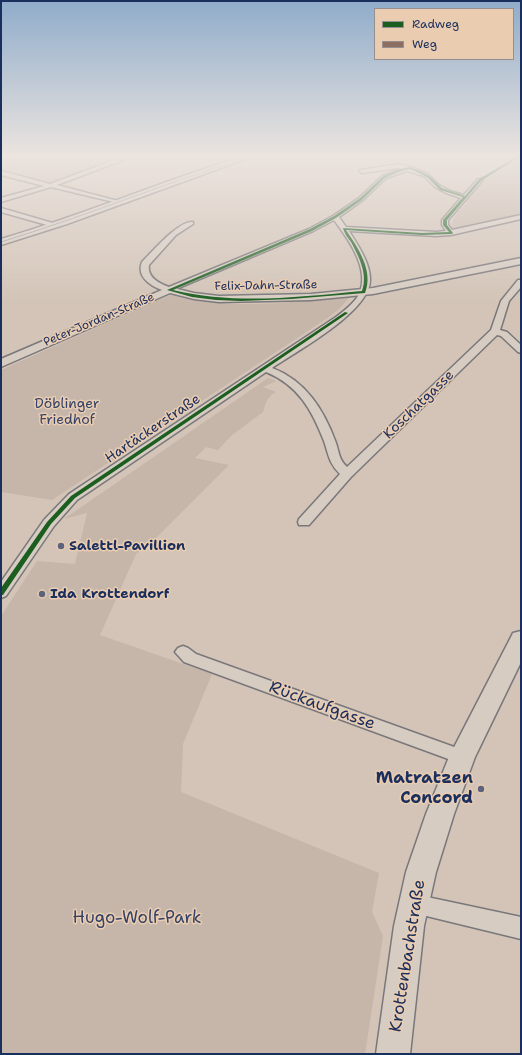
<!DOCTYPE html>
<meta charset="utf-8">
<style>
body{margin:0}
#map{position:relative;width:522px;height:1055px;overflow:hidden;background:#d3c4b7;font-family:"Shantell Sans",sans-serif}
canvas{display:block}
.frame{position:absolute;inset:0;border:2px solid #1b2f5e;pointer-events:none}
.legend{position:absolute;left:374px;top:8px;width:140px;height:52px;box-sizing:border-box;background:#eacdb1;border:1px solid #978e90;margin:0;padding:5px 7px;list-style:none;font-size:12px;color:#1b2f5e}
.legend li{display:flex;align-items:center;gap:8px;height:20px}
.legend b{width:20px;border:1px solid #978e90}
</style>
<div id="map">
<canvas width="522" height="1055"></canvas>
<div class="frame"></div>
<ul class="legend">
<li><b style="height:5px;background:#1b5e20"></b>Radweg</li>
<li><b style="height:5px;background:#8d6e63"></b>Weg</li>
</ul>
</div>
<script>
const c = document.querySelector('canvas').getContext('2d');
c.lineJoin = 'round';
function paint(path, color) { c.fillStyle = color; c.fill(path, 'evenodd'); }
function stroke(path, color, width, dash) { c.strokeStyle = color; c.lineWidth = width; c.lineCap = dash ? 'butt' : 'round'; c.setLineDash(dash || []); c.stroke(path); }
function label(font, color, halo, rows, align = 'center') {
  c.font = font + ' "Shantell Sans",sans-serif'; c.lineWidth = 3; c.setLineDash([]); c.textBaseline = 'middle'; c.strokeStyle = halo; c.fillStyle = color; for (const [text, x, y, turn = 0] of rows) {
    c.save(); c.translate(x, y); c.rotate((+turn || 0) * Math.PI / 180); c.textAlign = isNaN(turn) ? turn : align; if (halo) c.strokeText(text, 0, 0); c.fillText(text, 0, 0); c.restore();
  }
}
const green = new Path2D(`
 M1,156H127L53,183L1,170Z
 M521,157V215L462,229L452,228C451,217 461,209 468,202L465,201L483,181Z
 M170,295C224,311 294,302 350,297L339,309L329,317L52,500L1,492V370Z
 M268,378L276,381L263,387L276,392L271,395L266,402L263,412L231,436L218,450L206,447L195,458L229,465L148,546L136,554L100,635L212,674L183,744L181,792L379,873L372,912L383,936L365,1054H1V616L37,561L75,564L87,513L64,519Z`);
const minor = new Path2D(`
 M125,156H134L57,185L118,201V203L51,187L1,202V198L44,186L1,175V171L50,184Z
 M399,164L411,167L428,174L439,185L450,191L464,195L478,179H482V181L448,220V225L452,230L521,215V219L451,235L436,236L349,231C358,245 371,264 370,281C369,312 297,351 272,368C306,381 324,410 336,443C339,452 339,460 347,467L491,330L501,301L518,280H521V287L509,301L500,330L507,332L521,345V353L518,352L501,336L497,335L351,477L309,525H299L298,522L299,519L340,474C329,463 329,456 324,441C312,410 298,385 266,372L77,500L54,526L6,596L1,598V582L44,520L69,494L336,317C344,311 353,304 358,296C372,271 348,239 334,220L313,231L169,292C156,289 135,279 142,262C152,252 179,220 193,222V224L176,235L149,265C147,277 158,283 169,287L309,229L333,216L359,198L382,176L402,169L399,168L362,173L359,171L360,170ZM407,171L424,176L435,187L446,193L461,198L442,220V225L446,231L436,232L346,227L339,217L363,200L386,178Z
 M1,208L56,224L57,225L54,227L1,212Z
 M183,646L188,648L196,654L468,752L471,757L468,762L462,764L184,662L175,652L178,648Z
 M413,894L521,917V939L406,911L403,904L406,897Z`);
const tertiary = new Path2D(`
 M244,156H254L67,224L1,245V239C83,215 162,181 244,156Z
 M521,258V264L373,294L311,300L219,302L194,299L170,293L1,367V359L169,287L194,293L219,296L311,294L373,288Z`);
const secondary = new Path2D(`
 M521,631V662L475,757L454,814L436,872L424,926L410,1054H376L394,926L406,872L426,814L449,757L510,639L513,633Z`);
const tram = new Path2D(`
 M1,242C86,216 168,182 252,156`);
const cycleway = new Path2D(`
 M518,156H521L481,181L447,220V225L453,233L452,234L422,235L346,230C358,248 374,271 365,293L291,299L241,301L216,300L192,297L167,290L310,229L334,216L360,198L383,176L397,170L409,167L421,171L430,176L442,188L465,196L479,179ZM409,169L419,173L428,178L440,190L463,197L443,220V225L449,232L422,233L343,228C344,233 348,238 351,242C359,257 368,274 362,291C299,297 235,305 173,290L312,231L336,218L362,200L385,178L399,172Z
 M345,312L348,313L75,498L51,524L3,595H1V588L47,522L71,496Z`);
const markers = [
 [61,546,4,"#5b637d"],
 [42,594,4,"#5b637d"],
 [481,789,4,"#5b637d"]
];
const farStreetnames = [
 ["Felix-Dahn-Straße",266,286,-1],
 ["Peter-Jordan-Straße",99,320,-23]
];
const parkNames = [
 ["Döblinger",67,404],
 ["Friedhof",67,420]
];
const streetNames = [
 ["Koschatgasse",419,405,-44],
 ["Hartäckerstraße",153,429,-34]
];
const poiNames = [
 ["Salettl-Pavillion",69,546],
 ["Ida Krottendorf",50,594]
];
const nearStreetnames = [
 ["Rückaufgasse",322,706,20],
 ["Krottenbachstraße",408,956,-81]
];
const nearPoinames = [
 ["Matratzen",473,779],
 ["Concord",473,799]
];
const nearParknames = [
 ["Hugo-Wolf-Park",137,919]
];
paint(green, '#c6b5a9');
stroke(minor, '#7a777a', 3);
stroke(tertiary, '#7a777a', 3);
stroke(secondary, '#7a777a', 3);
paint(minor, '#d6ccc2');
paint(tertiary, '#d6ccc2');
paint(secondary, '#d6ccc2');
stroke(tram, '#9d9998', 1);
paint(cycleway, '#1b5e20');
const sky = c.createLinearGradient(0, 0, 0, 304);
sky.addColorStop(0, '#8facca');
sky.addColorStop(0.51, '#ebe4df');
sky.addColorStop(1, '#ebe4df00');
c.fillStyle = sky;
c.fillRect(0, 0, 522, 304);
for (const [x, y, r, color] of markers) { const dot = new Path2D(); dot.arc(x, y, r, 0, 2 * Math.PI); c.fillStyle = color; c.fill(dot); stroke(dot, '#eacdb1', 1.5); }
label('12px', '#1b2f5e', '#eacdb1', farStreetnames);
label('14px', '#344268', '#eacdb1', parkNames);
label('14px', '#1b2f5e', '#eacdb1', streetNames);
label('bold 14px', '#1b2f5e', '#eacdb1', poiNames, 'left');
label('17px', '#1b2f5e', '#eacdb1', nearStreetnames);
label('bold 17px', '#1b2f5e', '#eacdb1', nearPoinames, 'right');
label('17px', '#344268', '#eacdb1', nearParknames);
</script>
